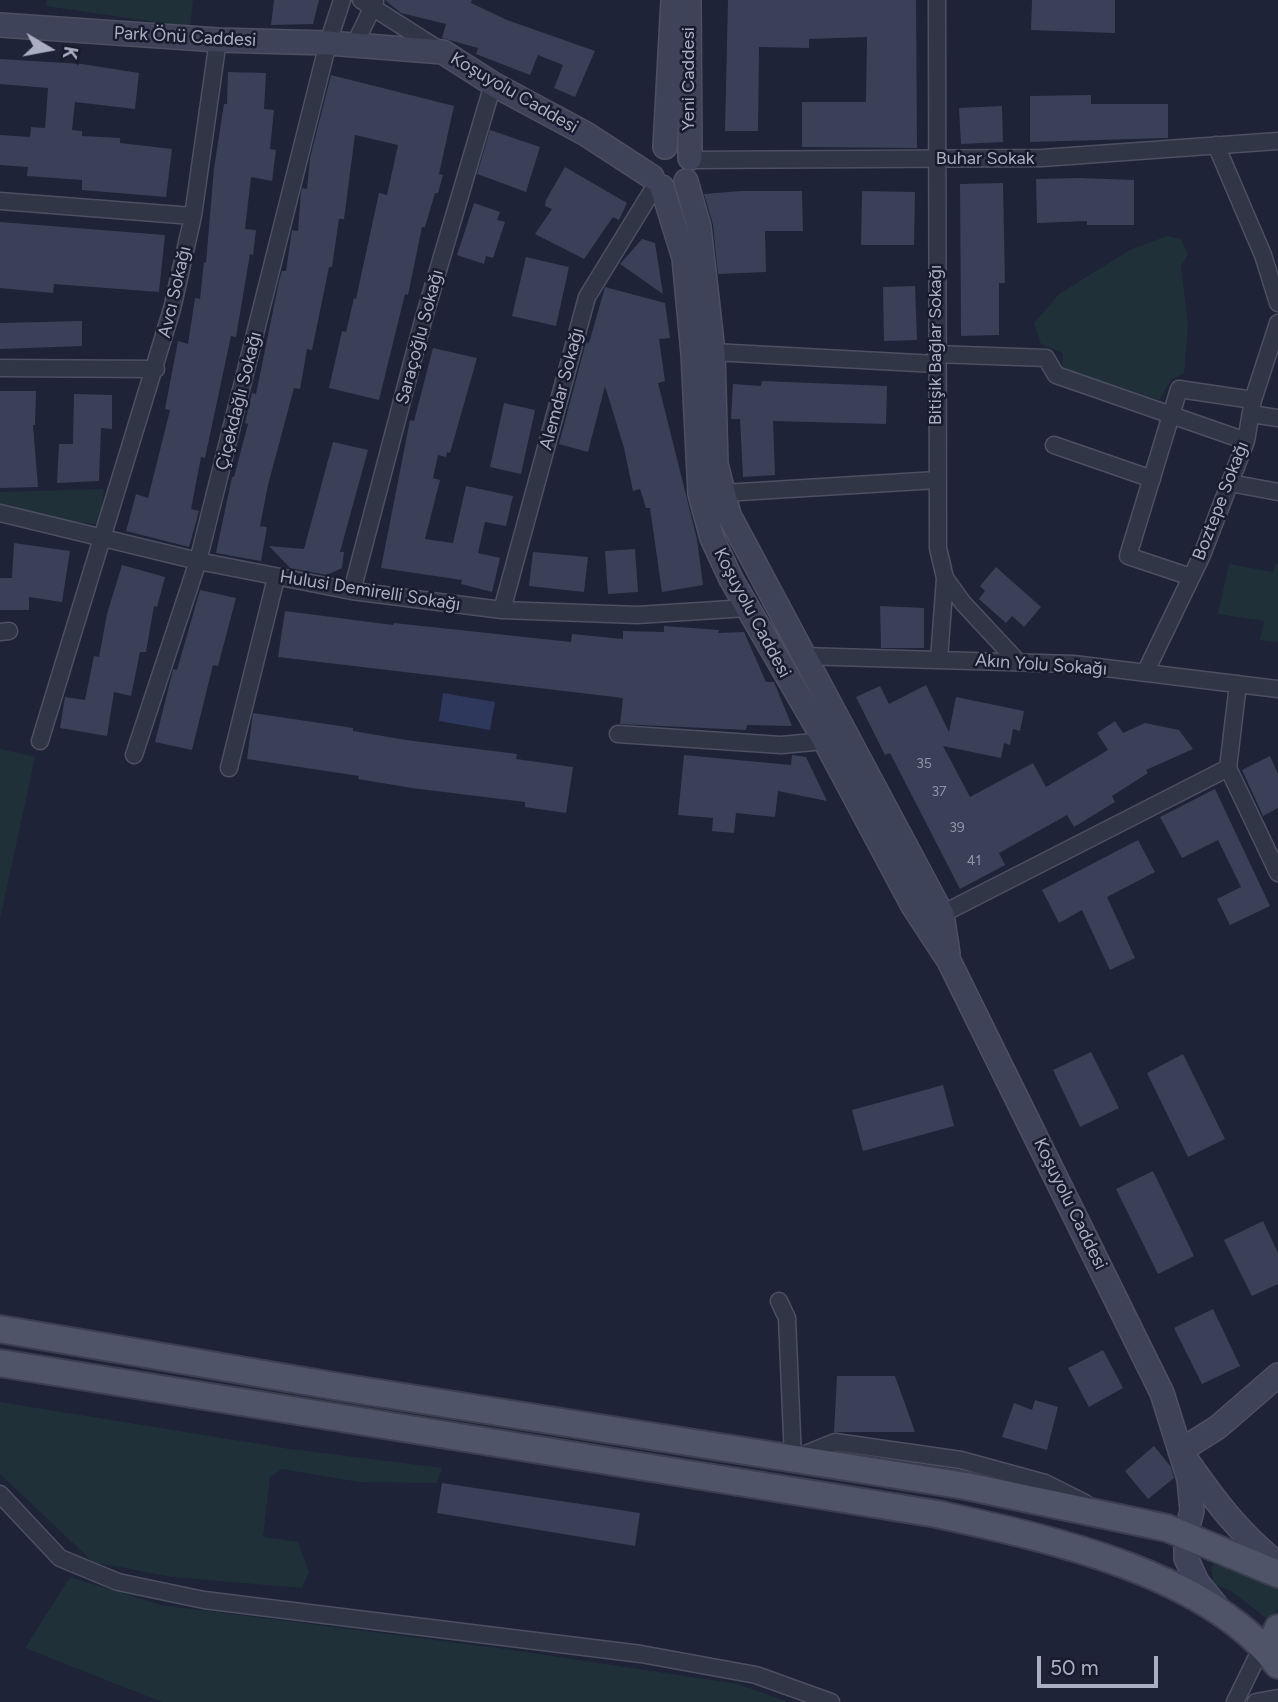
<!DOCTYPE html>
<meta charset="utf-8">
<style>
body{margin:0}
#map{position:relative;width:1278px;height:1702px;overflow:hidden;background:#1e2337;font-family:Figtree,sans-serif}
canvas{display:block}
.north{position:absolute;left:14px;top:14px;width:70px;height:70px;-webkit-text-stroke:5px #171b2b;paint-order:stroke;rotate:100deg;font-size:19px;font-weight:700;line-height:28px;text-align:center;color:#abafc4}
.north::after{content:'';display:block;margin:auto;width:24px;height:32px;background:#abafc4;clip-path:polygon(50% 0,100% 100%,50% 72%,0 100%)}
.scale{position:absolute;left:1037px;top:1656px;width:121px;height:32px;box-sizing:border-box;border:4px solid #abafc4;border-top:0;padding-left:9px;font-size:21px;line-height:24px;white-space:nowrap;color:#abafc4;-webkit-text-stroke:5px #171b2b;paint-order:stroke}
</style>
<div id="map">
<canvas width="1278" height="1702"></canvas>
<div class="north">K</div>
<div class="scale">50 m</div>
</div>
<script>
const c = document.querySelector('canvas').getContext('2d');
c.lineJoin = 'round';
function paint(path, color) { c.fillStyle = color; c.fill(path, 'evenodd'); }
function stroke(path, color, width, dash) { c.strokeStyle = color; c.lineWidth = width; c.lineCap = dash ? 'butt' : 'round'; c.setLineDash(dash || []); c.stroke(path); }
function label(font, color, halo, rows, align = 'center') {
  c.font = font + ' Figtree,sans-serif'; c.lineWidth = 5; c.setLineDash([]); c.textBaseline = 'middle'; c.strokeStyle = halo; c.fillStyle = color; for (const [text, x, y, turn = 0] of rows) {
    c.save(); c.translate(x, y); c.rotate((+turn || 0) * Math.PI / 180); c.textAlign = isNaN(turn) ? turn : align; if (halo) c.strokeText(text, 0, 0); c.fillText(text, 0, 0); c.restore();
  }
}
const green = new Path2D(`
 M47,0H193L190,27L46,6Z
 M1167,236L1181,239L1188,254L1181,266L1188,325L1184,373L1171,380L1159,400L1062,368L1063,353L1041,344L1034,323L1059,294L1130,250Z
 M104,489L100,525L0,510V492Z
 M1276,563L1278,564V642L1260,640L1264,621L1218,614L1229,564L1273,572Z
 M0,749L35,757L0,919Z
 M0,1402L290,1449L442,1468L437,1483L359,1482L282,1469L270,1477L263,1537L298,1542L309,1572L302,1588L172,1577L93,1562L0,1474Z
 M1224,1561L1278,1583V1609L1270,1621L1231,1591L1214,1584L1211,1566Z
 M70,1577L161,1605L505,1649L738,1684L788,1702H162L25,1648Z`);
const water = new Path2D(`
 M443,693L495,702L490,730L439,721Z`);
const building = new Path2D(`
 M274,0H319L313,24L271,25Z
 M385,0H472L471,3L507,20L595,51L575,97L554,88L563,65L538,55L530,75L476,54L478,48L442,38L446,24L401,13Z
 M728,0H916L917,148L802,147V102H866L867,37L809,39V48L759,47L758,131H725Z
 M1032,0H1115V33L1031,30Z
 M0,59L82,64L139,73L135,109L75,102L72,130L82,131V136L120,138V143L172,149L166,197L82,190V180L27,176L28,167L0,165V135L30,137L31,127L45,128L48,88L0,84Z
 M228,72L266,73L264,109L274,110L270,149L276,150L272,181L251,177L245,229L256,230L253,255L250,254L236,337L231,336L205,458L201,457L191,509L199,511L189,547L126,531L136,494L148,498L170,410L165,409L178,341L188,344L195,298L200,299L204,262L206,263L214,168L224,104H227Z
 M331,75L454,106L439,174L443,175L438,193H435L425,227H422L408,295L405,294L379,400L329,388L342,331L346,332L354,298L356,299L379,193L387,195L398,145L355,135L344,219H339L332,267H329L312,350L307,349L300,389L294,388L268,485L260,526L267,527L261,561L216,553L232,477H234L248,424L245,423L252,393L256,394L279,281L282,271H286L292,230L298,231L301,192L302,188L307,189L310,158Z
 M1091,95V104H1168V138L1030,142V96Z
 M1002,106L1003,142L961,144L959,108Z
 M490,130L540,147L526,192L477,174Z
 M565,167L627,203L619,220L613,217L584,259L535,234L552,209L545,206L546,200Z
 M1080,178L1134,180V225H1087V221L1037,223L1036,179Z
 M1003,183L1005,283H999V335L961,336L960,184Z
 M741,191H802L803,231H765L766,272L718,274L713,225L704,194Z
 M862,191L915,192L914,245H861Z
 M474,203L500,212L497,220L505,222L493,258L486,256L484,264L457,255Z
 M0,222L165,235L159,292L54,284L53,293L0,288Z
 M642,239L655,243L663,294L620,264Z
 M526,257L569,267L556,326L512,316Z
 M915,286L917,340L884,341L883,287Z
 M605,287L665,303L670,338L659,339L665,381L658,383L697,539L703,585L662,592L650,508H646L640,489L633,491L624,448L605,386L588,452L559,444L586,342L589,343Z
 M82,321V346L0,349V323Z
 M433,348L477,358L450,453L447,452L446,457L438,455L433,478L440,480L425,539L453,543L466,486L513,496L506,526L485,522L478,553L500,558L492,592L461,584L462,580L381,568L410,420L414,421Z
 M762,381L887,386L886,424L773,421L775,475L743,477L740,419H731L733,384L761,386Z
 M0,391H36L35,425H33L38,487L0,488Z
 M74,394L112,395V429L101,428L99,481L57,483L59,444H73Z
 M504,403L535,410L521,474L490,467Z
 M333,442L368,450L340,552H344L342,568L327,575L290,568L269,546L304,549Z
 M14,543L70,551L62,602L29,597V610H0V578H12Z
 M635,549L638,592L608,594L605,551Z
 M533,552L588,557L584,592L529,586Z
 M122,565L165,577L157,607L154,606L146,652H140L131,696L114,692L107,736L60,728L65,697L85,700L94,656L99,657L107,614Z
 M996,567L1041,607L1024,627L1012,616L1006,623L979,599L985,591L980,586Z
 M200,590L236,598L218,666L213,665L192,750L155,742L172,674L173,669L177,670Z
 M880,606L924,608V648H881Z
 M285,611L393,625L394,623L571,642L572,634L623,639V631L664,632V626L719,630L718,633L744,632L766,682H774L792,726L747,725L746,730L620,724L623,698L278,657Z
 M926,685L949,732L956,697L1024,711L1020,731L1013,729L1010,745L1004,743L1001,758L943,746L970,797L1033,763L1046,787L1108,750L1097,733L1115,721L1123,733L1145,723L1179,730L1193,749L1146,770L1148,773L1112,796L1115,802L1074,827L1067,815L999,853L1005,865L960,889L890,753L885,755L856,697L880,686L889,704Z
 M253,713L353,728V731L406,740L517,754L516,759L573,767L566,813L525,807V802L412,788L358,779L359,776L247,759Z
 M684,755L791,765L792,755L806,757L827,801L778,791L775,817L736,813L734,833L712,831L713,818L678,815Z
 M1270,756L1278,774V808L1263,816L1242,770Z
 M1215,789L1270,906L1230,925L1217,899L1241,887L1218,840L1182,858L1160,817Z
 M1138,840L1155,872L1107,897L1135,958L1110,970L1082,910L1059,923L1042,890Z
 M1091,1052L1119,1108L1080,1127L1053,1070Z
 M1183,1054L1225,1139L1188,1157L1147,1073Z
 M943,1085L954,1126L863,1151L852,1110Z
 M1153,1171L1194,1256L1158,1274L1116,1189Z
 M1263,1221L1278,1253V1284L1252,1296L1224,1240Z
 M1213,1309L1240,1366L1202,1384L1174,1328Z
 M1103,1350L1123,1388L1089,1407L1068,1368Z
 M837,1376H895L915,1432H834Z
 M1035,1400L1058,1407L1047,1450L1002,1437L1014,1403L1032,1410Z
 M1154,1446L1171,1467L1174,1478L1148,1499L1125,1471Z
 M442,1483L640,1513L635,1546L437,1513Z`);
const street = new Path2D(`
 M361,0L438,49
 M937,0L938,548L945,578L963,603L1018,662
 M354,46L375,2
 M1216,145L1263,255L1278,303
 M691,160L1042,158L1278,141
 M0,201L193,216
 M713,352L936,364
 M936,354L1046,358L1056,375L1246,441
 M0,368L156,369
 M1251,414L1278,418
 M1054,445L1152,479
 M1230,483L1278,492
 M723,493L937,480
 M0,513L198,561L352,591L502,610L637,615L747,608
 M1191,577L1128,556L1179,389L1253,400
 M352,591L423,321L493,84
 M502,610L587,297L657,183
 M0,632L9,631
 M802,656L1073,664L1278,689
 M939,659L945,578
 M1145,673L1202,555L1246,441L1253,400L1278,323
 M1238,684L1228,768L1278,873
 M618,734L781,745L825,741
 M40,741L172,309L193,216L218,40
 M134,755L198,561L328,43L342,0
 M229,768L276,578
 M942,914L1228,768
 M779,1301L787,1318L793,1459L835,1442L961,1460L1045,1483L1085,1503
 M0,1494L60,1558L118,1582L204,1600L641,1654L756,1675L831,1702
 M1235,1702L1256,1659L1268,1651
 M1256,1702L1278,1698`);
const secondary = new Path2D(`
 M689,0L690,158
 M0,25L218,40L328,43L443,52L493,84L586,134L652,177
 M665,147L673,0
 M686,181L699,227L713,352L716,464L729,515L942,914L948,954
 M662,187L684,258L693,354L700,494L712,538L731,579L825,741L913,906L949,961L1162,1393L1189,1479L1192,1511L1186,1534V1558L1197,1582L1219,1609
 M1180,1451L1218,1427L1278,1375
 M1188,1462C1215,1501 1241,1535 1278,1564`);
const primary = new Path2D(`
 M0,1329L334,1386L966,1486L1167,1528L1278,1574
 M0,1363L937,1514C1046,1538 1207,1572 1278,1665
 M1268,1651L1278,1628`);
const numberNames = [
 ["35",924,764],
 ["37",939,792],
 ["39",957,828],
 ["41",974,861]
];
const streetNames = [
 ["Park Önü Caddesi",185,37,3],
 ["Yeni Caddesi",689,79,-90],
 ["Koşuyolu Caddesi",514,93,30],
 ["Buhar Sokak",985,159],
 ["Avcı Sokağı",175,292,-77],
 ["Saraçoğlu Sokağı",420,337,-75],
 ["Bitişik Bağlar Sokağı",936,345,-90],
 ["Alemdar Sokağı",562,389,-75],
 ["Çiçekdağlı Sokağı",239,401,-76],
 ["Boztepe Sokağı",1221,501,-69],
 ["Hulusi Demirelli Sokağı",370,591,9],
 ["Koşuyolu Caddesi",752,613,62],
 ["Akın Yolu Sokağı",1041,665,4],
 ["Koşuyolu Caddesi",1070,1204,64]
];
paint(green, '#203038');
paint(water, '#2e385d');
paint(building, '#3a4057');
stroke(street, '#4c5062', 19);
stroke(secondary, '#4c5062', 26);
stroke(primary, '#3b3f50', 30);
stroke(street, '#313647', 16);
stroke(secondary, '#3f435a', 23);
stroke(primary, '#4f5468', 26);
label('14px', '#8f93a9', null, numberNames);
label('18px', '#abafc4', '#171b2b', streetNames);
</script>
